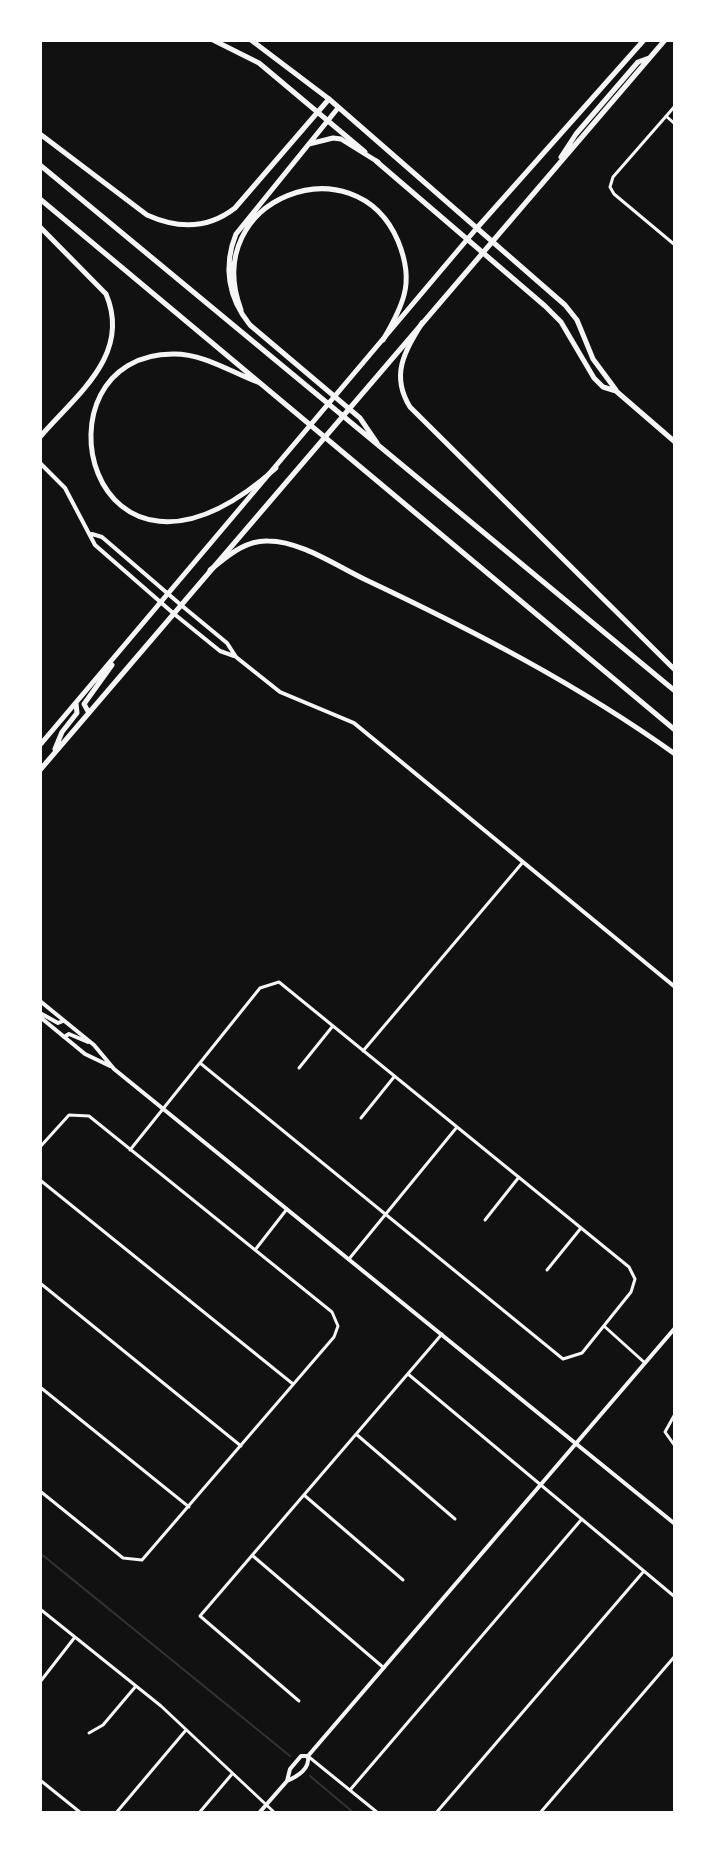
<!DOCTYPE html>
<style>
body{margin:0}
#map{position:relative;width:715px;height:1853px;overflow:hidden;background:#111;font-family:Lato,sans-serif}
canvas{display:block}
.frame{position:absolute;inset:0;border:42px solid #fff;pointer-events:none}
</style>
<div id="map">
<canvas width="715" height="1853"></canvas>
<div class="frame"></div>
</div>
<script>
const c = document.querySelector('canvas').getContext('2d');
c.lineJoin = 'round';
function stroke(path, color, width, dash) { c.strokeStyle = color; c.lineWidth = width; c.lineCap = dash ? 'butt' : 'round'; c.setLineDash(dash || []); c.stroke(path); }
const stream = new Path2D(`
 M40,1553L290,1756
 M310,1776L354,1813`);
const minor = new Path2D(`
 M675,106L613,177L610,187L614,194L675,245
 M666,116L675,124
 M363,1051L523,862
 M299,1068L332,1027
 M361,1118L394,1077
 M40,1147L69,1115L89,1116L332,1312L338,1326L334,1337L142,1560L123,1558L40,1491
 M130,1150L260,988L279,982L629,1267L635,1279L631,1292L582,1353L563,1359L200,1063
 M40,1180L293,1384
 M485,1220L519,1177
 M255,1250L287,1209
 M349,1259L457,1127
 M547,1270L581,1228
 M40,1283L241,1446
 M604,1326L645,1363
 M408,1374L675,1597
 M40,1387L189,1507
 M675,1414L665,1432L675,1446
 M356,1434L455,1519
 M304,1495L403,1580
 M253,1556L384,1668
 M40,1609L161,1706L275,1813
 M40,1682L75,1637
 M299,1701L200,1616L442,1334
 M89,1733L103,1725L136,1686
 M309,1757L378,1813
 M40,1780L81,1813
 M350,1790L581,1520
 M116,1813L186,1730
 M199,1813L232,1774
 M436,1813L644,1571
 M540,1813L675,1656`);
const tertiary = new Path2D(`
 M181,605L227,643L236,657L280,692L354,723L675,987
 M173,613L220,651L234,656`);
const secondary = new Path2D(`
 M40,463L65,488L95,545L173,613
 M92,534L102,537L181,605
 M40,1001L94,1045L114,1069L675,1524
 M40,1013L58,1023L63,1021
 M40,1017L85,1054L110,1066
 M64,1037L69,1034L88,1042
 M287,1781C298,1776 310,1769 308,1756
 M259,1813L287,1781L290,1769L301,1756H308L675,1328`);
const primary = new Path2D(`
 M213,40L259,63L365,152
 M251,40L329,99L565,305L577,320L593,359L616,390
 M561,157L576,134L638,62L649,58
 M376,161L545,306L561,322L594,378L603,387L616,391L675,442
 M89,713L84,704L112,665
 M40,745L476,229L644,40
 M55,749L62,732L77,713L76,703
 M40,770L665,40`);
const motorway = new Path2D(`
 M338,108L236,234C223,266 228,298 250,325L360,418L377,443
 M40,134L147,215C178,229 208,229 235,208L329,99
 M309,144L333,138L341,139L378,162
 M40,165L675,691
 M40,199L675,730
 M40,227L106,294C132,355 76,395 40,437
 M241,310C199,198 355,140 398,241C405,258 409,277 404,295C400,311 391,326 383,340
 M422,323C405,351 390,375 410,407L675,670
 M260,383C232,373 205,354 174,354C25,353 87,637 276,468
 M210,570C228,556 245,540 268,541C300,541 335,565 364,579C472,630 577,684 675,754`);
stroke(stream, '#333', 2);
stroke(minor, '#f5f5f5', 3);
stroke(tertiary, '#f5f5f5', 4);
stroke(secondary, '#f5f5f5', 4);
stroke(primary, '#f5f5f5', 5);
stroke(motorway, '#f5f5f5', 5);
</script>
